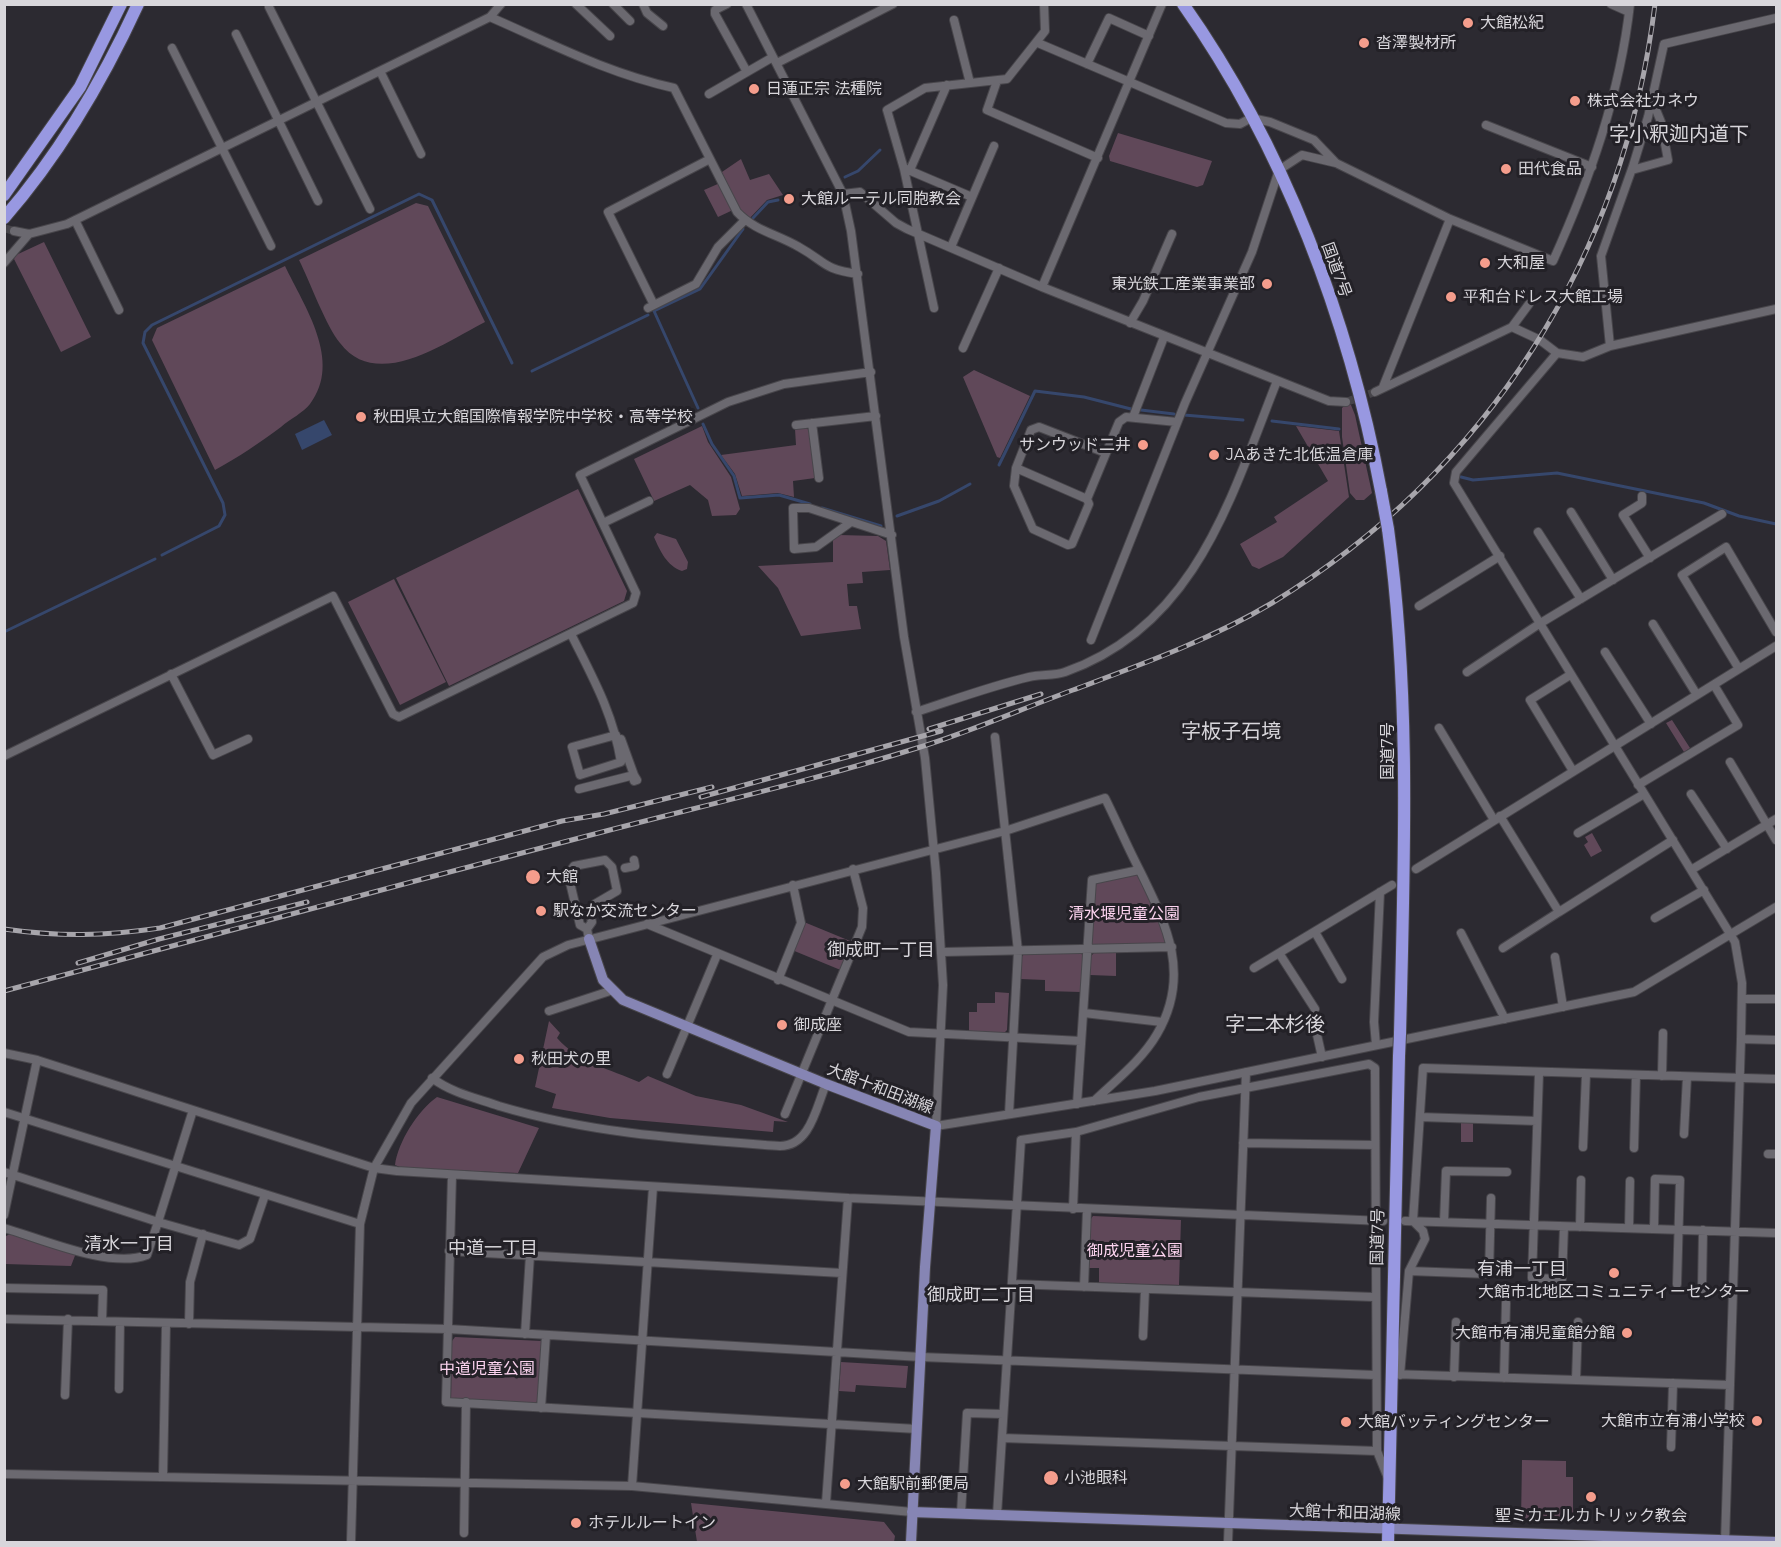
<!DOCTYPE html>
<meta charset="utf-8">
<style>
body{margin:0}
#map{position:relative;width:1781px;height:1547px;overflow:hidden;background:#2c2a31;font-family:Montserrat,sans-serif}
canvas{display:block}
.frame{position:absolute;inset:0;border:6px solid #d8d6db;pointer-events:none}
</style>
<div id="map">
<canvas width="1781" height="1547"></canvas>
<div class="frame"></div>
</div>
<script>
const c = document.querySelector('canvas').getContext('2d');
c.lineJoin = 'round';
function paint(path, color) { c.fillStyle = color; c.fill(path, 'evenodd'); }
function stroke(path, color, width, dash) { c.strokeStyle = color; c.lineWidth = width; c.lineCap = dash ? 'butt' : 'round'; c.setLineDash(dash || []); c.stroke(path); }
function label(font, color, halo, rows, align = 'center') {
  c.font = font + ' Montserrat,"Noto Sans JP",sans-serif'; c.lineWidth = 6; c.setLineDash([]); c.textBaseline = 'middle'; c.strokeStyle = halo; c.fillStyle = color; for (const [text, x, y, turn = 0] of rows) {
    c.save(); c.translate(x, y); c.rotate((+turn || 0) * Math.PI / 180); c.textAlign = isNaN(turn) ? turn : align; if (halo) c.strokeText(text, 0, 0); c.fillText(text, 0, 0); c.restore();
  }
}
const green = new Path2D(`
 M1118,133L1212,161L1203,185L1197,187L1110,161L1109,156Z
 M741,159L750,180L769,174L783,195L767,200L748,220L739,211L719,174Z
 M720,183L733,210L718,217L704,190Z
 M416,203L428,206L485,322C446,342 377,392 340,343C326,326 310,282 299,260Z
 M44,242L91,337L61,352L14,259L16,255Z
 M285,266C304,306 343,361 310,404C303,413 290,419 281,427C259,443 239,457 215,470L152,340L157,328Z
 M974,370L1030,396L1000,458L997,457L963,377Z
 M1345,405H1351L1355,415L1372,493L1364,500H1356L1350,493L1342,437V408Z
 M702,426L708,442L731,477L740,509L736,515L712,516L708,500L690,485L654,501L634,459Z
 M1296,426L1339,431L1349,497L1283,557L1259,569L1252,566L1240,544L1277,522L1274,517L1328,481Z
 M806,428L809,430L815,478L793,481L794,497L778,493L742,496L735,474L721,455L796,445L795,429Z
 M578,489L627,591L624,601L449,686L396,578Z
 M657,533L676,539L688,562L687,569L682,571C667,566 660,551 654,537Z
 M839,535L878,536L886,541L890,570L862,572L863,583L847,584L849,606H857L861,629L801,636L778,588L758,566L833,562V539Z
 M394,579L446,682L400,705L348,602Z
 M1672,720L1690,748L1684,752L1666,723Z
 M1592,833L1602,851L1591,857L1584,845L1588,842L1585,837Z
 M1139,874L1158,911L1167,945L1091,946L1092,882Z
 M804,922L855,943L843,971L792,950Z
 M1095,952H1116V976L1090,975L1091,956Z
 M1080,953L1084,956L1081,992L1045,991V980L1020,979L1021,958L1024,954Z
 M995,992L1009,993L1007,1030L1004,1033L969,1031V1012H977V1003H995Z
 M549,1021L560,1033L557,1038C579,1063 610,1069 639,1082L648,1076L696,1096L741,1105L788,1122L774,1121L773,1132L610,1118L552,1108L556,1094L535,1087Z
 M437,1097L539,1128L518,1173L402,1168L395,1165C398,1142 418,1110 437,1097Z
 M1461,1123H1473V1142H1461Z
 M1093,1216L1181,1220L1179,1285L1099,1283V1268H1089L1090,1220Z
 M12,1233L76,1253L71,1266L5,1264L6,1236Z
 M455,1337L542,1341L539,1400L535,1403L451,1398L452,1341Z
 M841,1362L908,1366L906,1388L856,1385L855,1392L839,1391Z
 M1522,1460L1566,1461V1477H1573V1522L1521,1521Z
 M691,1503L884,1522L895,1536L894,1542H697Z`);
const water = new Path2D(`
 M324,420L332,435L302,450L295,434Z`);
const stream = new Path2D(`
 M845,177L858,171L880,150
 M753,218L768,202L778,200
 M656,310L700,289L743,229
 M654,311L698,408
 M532,371L648,315
 M1141,410L1174,414
 M1184,415L1243,420
 M1272,421L1339,429
 M703,424L712,444L734,476L740,498L779,495L810,504
 M999,465L1035,391L1084,397L1131,409
 M1461,477L1473,480L1557,473L1704,503L1739,516L1776,524
 M822,508L881,526
 M897,516L939,501L970,484
 M162,555L219,526L225,515L223,503L143,343L145,332L152,325L419,194L432,200L512,363
 M4,632L155,559`);
const minorTunnel = new Path2D(`
 M4,228L14,231
 M1346,402L1375,392`);
const minor = new Path2D(`
 M576,4L610,36
 M613,4L630,21
 M643,4L647,13L663,26
 M727,4L715,10V14L747,72
 M746,4L843,194L851,231L904,637L925,758L936,873L943,985L936,1126L1155,1091L1634,992L1776,907
 M1611,4L1629,12
 M269,7L370,209
 M490,17C552,44 607,73 674,88L737,212C755,231 777,234 799,247C826,262 822,269 858,274
 M954,20L970,83
 M236,34L318,201
 M1038,43L1226,123L1240,124L1251,118L1270,122L1314,140L1336,163
 M172,48L271,246
 M777,63L893,4
 M1087,64L1109,18L1149,36
 M380,71L421,154
 M997,81L987,110L1098,158
 M709,94L773,57
 M1486,125L1592,167
 M906,169L972,197
 M910,170L947,85
 M1632,170L1668,160L1661,122L1652,100
 M843,194L860,192L896,223L907,229L1042,287L1329,401L1346,402
 M75,220L119,310
 M14,231L29,234L67,224L490,17L501,4
 M951,247L994,146
 M4,263L29,234
 M1042,287L1162,4
 M654,305L608,212L710,159
 M648,308L696,284L718,247L745,220
 M934,308L904,169L887,110L925,88L1007,79L1045,31L1044,4
 M1130,323L1143,301L1172,234
 M1512,327L1540,340L1557,353L1583,357L1610,346L1776,309
 M1610,346L1601,256L1633,166L1648,117L1664,44L1776,18
 M963,348L999,268
 M1557,353L1456,472L1454,483L1735,942L1742,983L1741,1039L1725,1542
 M1383,387L1450,219
 M1375,392L1512,327L1529,304
 M1133,417L1164,337
 M812,423L819,478
 M796,425L876,416
 M1016,468L1014,486L1033,529L1068,545L1072,544L1089,504L1087,499L1119,422L1126,417L1177,422
 M1642,496V503L1623,515L1650,558
 M1087,499L1016,468L1031,430L1039,427L1106,453
 M1571,512L1613,580
 M851,522L816,547L794,549L793,508H809L892,535
 M603,523L649,501
 M1538,532L1581,599
 M1419,606L1500,556
 M1653,624L1697,695
 M571,634C593,678 613,713 621,762L580,775L572,747L616,735
 M1091,640L1185,403L1252,252L1279,170L1302,155L1336,163L1450,219L1553,261C1590,179 1620,94 1630,4
 M1605,652L1651,724
 M1739,669L1682,575L1726,547L1776,632
 M1467,672L1539,624L1722,514
 M171,674L213,755L248,739
 M1570,675L1530,700L1573,771
 M916,712C953,700 991,686 1029,677C1041,674 1054,676 1065,672C1196,626 1231,497 1277,381
 M1439,728L1494,820
 M995,737L1018,951L1009,1114
 M4,756L333,596L393,714L399,717L633,603L636,593L580,475L728,402L784,384L871,372
 M1730,762L1776,840
 M634,781L637,780L634,775
 M1638,785L1738,725L1714,685
 M579,789L634,775L621,739
 M1691,794L1727,849
 M1500,816L1559,912L1673,840
 M1578,833L1644,794
 M625,868L635,866L634,860
 M1416,869L1776,646
 M1691,870L1776,819
 M1655,918L1704,890
 M647,924L909,1032L1081,1041
 M587,929L592,922L590,914L593,905L617,891L612,867L605,860L574,866L568,874L580,925L587,929L589,939
 M1315,932L1342,979
 M1461,933L1505,1019
 M1503,948L1559,912
 M943,952L1172,947
 M1279,953L1315,1009
 M1555,957L1563,1007
 M1254,968L1392,885
 M778,980L801,923L793,885
 M1742,999H1776
 M549,1011L610,991
 M1084,1013L1162,1022
 M1313,1017L1322,1057
 M1741,1039L1776,1040
 M1376,1045L1374,1022L1380,892
 M4,1053L37,1060L374,1168L397,1171L848,1198L1383,1221
 M1539,1073L1532,1278L1562,1279L1564,1227
 M667,1074L717,955
 M1662,1076L1663,1033
 M432,1078C452,1093 476,1098 499,1106C593,1134 683,1139 780,1146C810,1146 816,1108 826,1084
 M1077,1104L1092,880L1139,870
 M4,1112L360,1224
 M785,1114L862,927L863,908L853,869
 M1420,1117L1537,1121
 M1684,1134L1687,1077
 M1243,1143L1375,1145
 M1583,1147L1586,1074
 M1634,1148L1636,1075
 M1768,1154H1776
 M4,1172L158,1222L193,1110
 M452,1175L446,1402L917,1429
 M1073,1209L1076,1132
 M4,1215L37,1060
 M1405,1221L1776,1233
 M1413,1221L1423,1068L1776,1079
 M1444,1222L1446,1171L1507,1172
 M1580,1227L1581,1180
 M4,1228C42,1239 110,1269 147,1255L158,1222L239,1245L250,1239L265,1195
 M1629,1228L1630,1181
 M1654,1229L1655,1179L1680,1180L1677,1284
 M449,1251L842,1273
 M1409,1271L1489,1274L1491,1198
 M1012,1284L1374,1297
 M1084,1287L1087,1210
 M4,1288L103,1290L102,1321
 M1702,1289L1703,1230
 M4,1319L448,1329L921,1357L1375,1375
 M189,1324L190,1282L203,1234
 M525,1334L530,1255
 M1143,1336L1145,1289
 M1391,1374L1730,1385
 M1400,1375L1409,1271L1425,1239L1423,1231L1413,1221
 M1454,1377L1456,1322
 M1504,1378L1506,1303
 M1576,1380L1578,1322
 M119,1389L120,1322
 M65,1395L68,1319
 M541,1408L546,1335
 M1002,1438L1377,1451
 M1671,1447L1673,1383
 M4,1474L632,1486L912,1512
 M163,1477L166,1324
 M632,1486L653,1187
 M826,1503L848,1198
 M961,1513L967,1413L1003,1414
 M997,1515L1021,1140L1076,1132L1199,1097L1369,1064L1375,1068L1377,1451L1388,1478
 M464,1533L466,1402
 M351,1542L360,1224L374,1168L411,1103L543,957L568,945L1005,831L1105,798C1117,822 1127,846 1139,869C1166,924 1192,974 1157,1034C1142,1060 1116,1080 1094,1101
 M1228,1542L1246,1072`);
const major = new Path2D(`
 M589,939L603,980L623,1000L826,1084L936,1126L925,1267L911,1542
 M912,1512L1776,1542`);
const highway = new Path2D(`
 M1183,4C1284,147 1349,320 1381,491
 M4,195L80,87L121,4
 M4,218C59,155 103,80 138,4
 M1388,529C1411,697 1404,865 1400,1034
 M1388,1542L1399,1056`);
const rail = new Path2D(`
 M929,729L1041,694
 M701,797L941,731
 M4,929C60,937 105,936 160,928L562,821L604,814L712,787
 M78,963L159,939L307,902
 M4,991C205,937 405,883 606,831C710,804 815,780 917,748C970,732 1021,709 1073,690C1140,665 1210,640 1272,603C1489,470 1624,256 1655,4`);
const highwayBridge = new Path2D(`
 M1381,491L1388,529
 M1399,1056L1400,1034`);
const markers = [
 [1468,23,6,"#f49d8c"],
 [1364,43,6,"#f49d8c"],
 [754,89,6,"#f49d8c"],
 [1575,101,6,"#f49d8c"],
 [1506,169,6,"#f49d8c"],
 [789,199,6,"#f49d8c"],
 [1485,263,6,"#f49d8c"],
 [1267,284,6,"#f49d8c"],
 [1451,297,6,"#f49d8c"],
 [361,417,6,"#f49d8c"],
 [1143,445,6,"#f49d8c"],
 [1214,455,6,"#f49d8c"],
 [533,877,8,"#f49d8c"],
 [541,911,6,"#f49d8c"],
 [782,1025,6,"#f49d8c"],
 [519,1059,6,"#f49d8c"],
 [1614,1273,6,"#f49d8c"],
 [1627,1333,6,"#f49d8c"],
 [1757,1421,6,"#f49d8c"],
 [1346,1422,6,"#f49d8c"],
 [1051,1478,8,"#f49d8c"],
 [845,1484,6,"#f49d8c"],
 [1591,1497,6,"#f49d8c"],
 [576,1523,6,"#f49d8c"]
];
const poiNames = [
 ["大館松紀",1480,23],
 ["沓澤製材所",1376,43],
 ["日蓮正宗 法種院",766,89],
 ["株式会社カネウ",1587,101],
 ["田代食品",1518,169],
 ["大館ルーテル同胞教会",801,199],
 ["大和屋",1497,263],
 ["東光鉄工産業事業部",1255,284,"right"],
 ["平和台ドレス大館工場",1463,297],
 ["秋田県立大館国際情報学院中学校・高等学校",373,417],
 ["サンウッド二井",1131,445,"right"],
 ["JAあきた北低温倉庫",1226,455],
 ["大館",546,877],
 ["駅なか交流センター",553,911],
 ["御成座",794,1025],
 ["秋田犬の里",531,1059],
 ["大館市北地区コミュニティーセンター",1614,1292,"center"],
 ["大館市有浦児童館分館",1615,1333,"right"],
 ["大館市立有浦小学校",1745,1421,"right"],
 ["大館バッティングセンター",1358,1422],
 ["小池眼科",1064,1478],
 ["大館駅前郵便局",857,1484],
 ["聖ミカエルカトリック教会",1591,1516,"center"],
 ["ホテルルートイン",588,1523]
];
const streetNames = [
 ["国道7号",1336,270,70],
 ["国道7号",1388,751,-90],
 ["大館十和田湖線",880,1089,21],
 ["国道7号",1378,1237,-89],
 ["大館十和田湖線",1345,1513,2]
];
const parkNames = [
 ["清水堰児童公園",1124,914],
 ["御成児童公園",1135,1251],
 ["中道児童公園",487,1369]
];
const neighbourhoodNames = [
 ["御成町一丁目",881,951],
 ["清水一丁目",129,1245],
 ["中道一丁目",493,1249],
 ["有浦一丁目",1522,1270],
 ["御成町二丁目",981,1296]
];
const quarterNames = [
 ["字小釈迦内道下",1679,135],
 ["字板子石境",1231,732],
 ["字二本杉後",1275,1025]
];
paint(green, '#604859');
paint(water, '#36476c');
stroke(stream, '#36476c', 3);
stroke(minorTunnel, '#46444a', 8, [8, 4]);
stroke(minor, '#48464b', 10);
stroke(major, '#48464b', 12);
stroke(highway, '#48464b', 14);
stroke(minor, '#6b6970', 8);
stroke(major, '#8685b4', 10);
stroke(highway, '#9898e1', 12);
stroke(rail, '#a7a5ab', 5);
stroke(rail, '#232127', 3, [9]);
stroke(highwayBridge, '#48464b', 14, []);
stroke(highwayBridge, '#9898e1', 12);
for (const [x, y, r, color] of markers) { const dot = new Path2D(); dot.arc(x, y, r, 0, 2 * Math.PI); c.fillStyle = color; c.fill(dot); stroke(dot, '#232127', 2); }
label('16px', '#d8d6db', '#232127', poiNames, 'left');
label('16px', '#d8d6db', '#232127', streetNames);
label('16px', '#fcd3ef', '#232127', parkNames);
label('18px', '#d8d6db', '#232127', neighbourhoodNames);
label('20px', '#d8d6db', '#232127', quarterNames);
</script>
